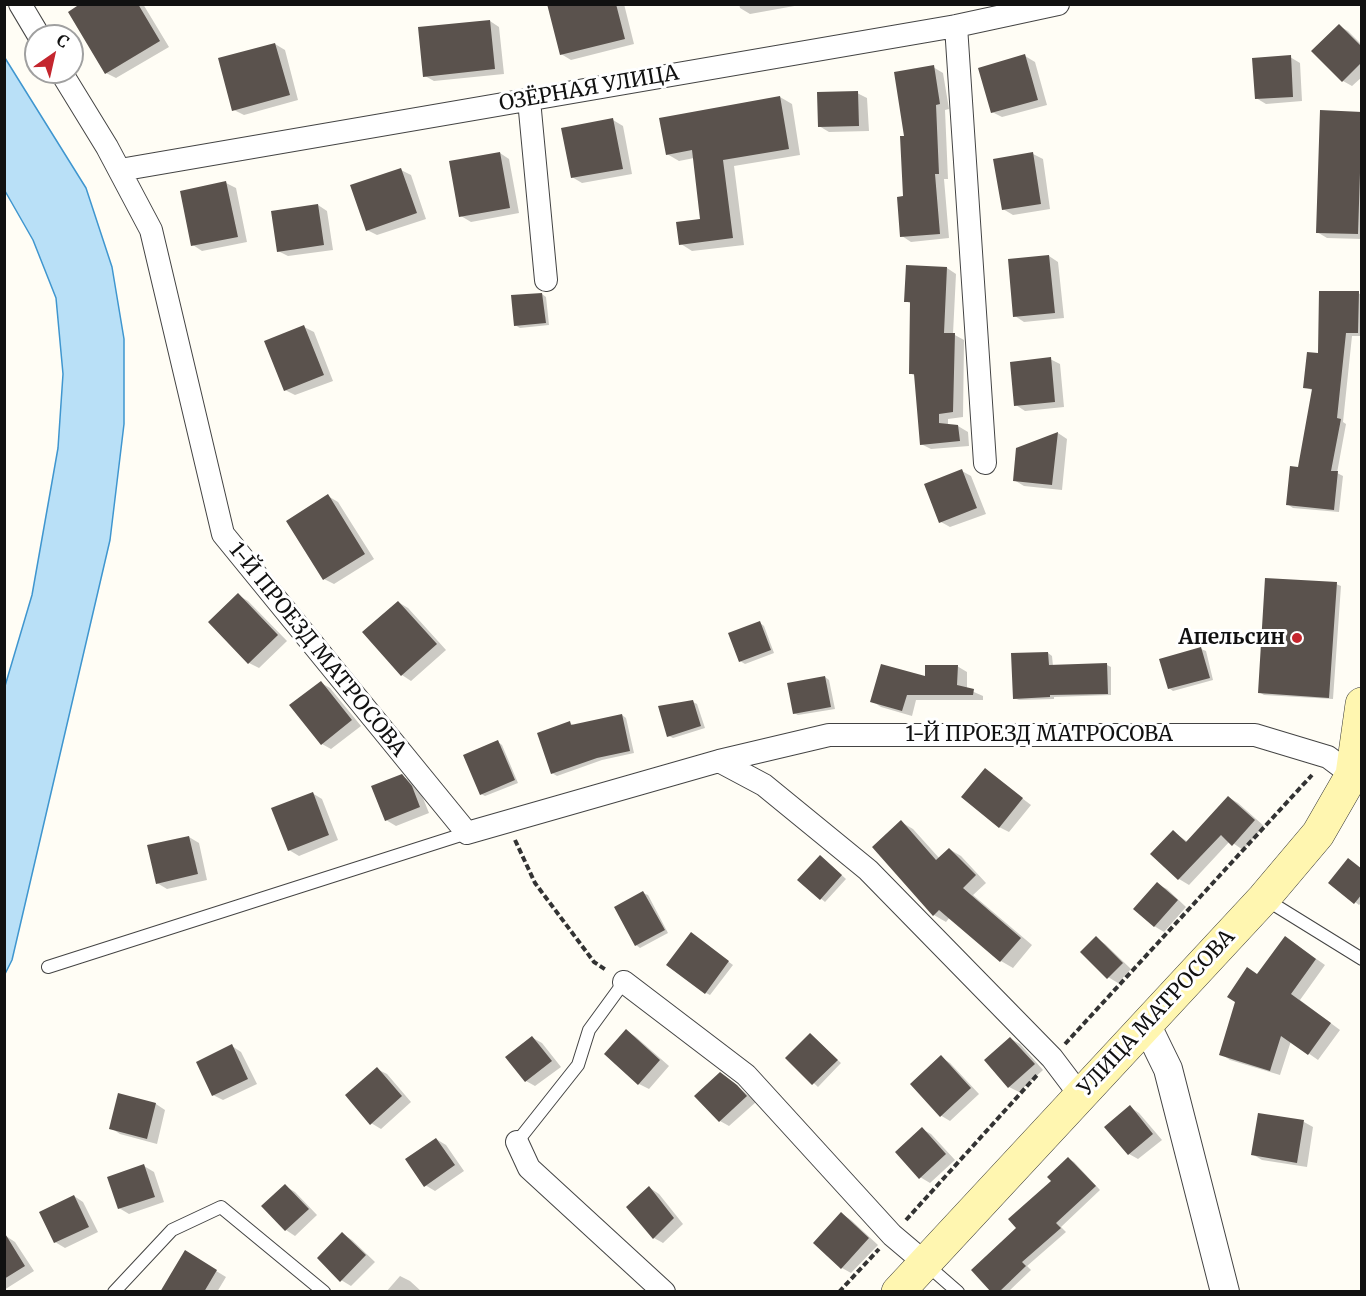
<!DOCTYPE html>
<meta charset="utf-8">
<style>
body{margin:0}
#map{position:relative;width:1366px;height:1296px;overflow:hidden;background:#fffdf5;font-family:Merriweather,serif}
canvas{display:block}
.frame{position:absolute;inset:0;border:6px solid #111;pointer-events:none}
.north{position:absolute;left:24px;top:24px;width:60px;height:60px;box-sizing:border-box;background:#fff;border:2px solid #a0a0a0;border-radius:50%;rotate:34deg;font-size:16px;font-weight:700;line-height:24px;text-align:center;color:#111}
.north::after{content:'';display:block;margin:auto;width:21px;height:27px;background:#c4262e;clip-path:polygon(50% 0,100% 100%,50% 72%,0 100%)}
</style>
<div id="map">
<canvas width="1366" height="1296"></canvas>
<div class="frame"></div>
<div class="north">С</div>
</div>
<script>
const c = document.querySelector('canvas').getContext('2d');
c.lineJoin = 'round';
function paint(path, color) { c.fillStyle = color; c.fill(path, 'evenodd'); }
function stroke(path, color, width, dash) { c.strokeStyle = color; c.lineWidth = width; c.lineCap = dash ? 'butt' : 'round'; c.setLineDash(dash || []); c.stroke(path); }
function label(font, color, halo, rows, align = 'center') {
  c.font = font + ' Merriweather,serif'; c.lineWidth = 6; c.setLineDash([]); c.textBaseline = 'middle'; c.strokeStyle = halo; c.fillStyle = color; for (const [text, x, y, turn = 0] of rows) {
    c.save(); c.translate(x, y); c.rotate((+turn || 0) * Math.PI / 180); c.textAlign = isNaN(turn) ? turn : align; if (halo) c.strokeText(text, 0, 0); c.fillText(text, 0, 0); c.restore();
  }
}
const water = new Path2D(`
 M5,58L86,188L112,267L124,339V424L110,540L12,960L5,974V686L32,595L58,448L63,374L56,298L33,240L5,191Z`);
const shadow = new Path2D(`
 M83,4H143L169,47L116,78L106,73Z
 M549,4H624L634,44L571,60L561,54Z
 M739,4H800V5L750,14L740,8Z
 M490,21L499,27L504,74L434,81L425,76Z
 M1339,26L1348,31L1362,45V77L1352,86L1343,81Z
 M275,44L285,50L298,100L244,115L234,110Z
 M1025,56L1035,62L1047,105L1002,117L992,112Z
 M1290,57L1300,63L1302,101L1266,104L1256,98Z
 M933,67L943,73L949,109L945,110L948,179H944L949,238L911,242L902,236L905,198L906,137Z
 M857,93L867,98L869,131L829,132L819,126Z
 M780,97L792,104L800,155L734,166L744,245L692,251L681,244L702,220L694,158L679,161L667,154Z
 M1362,114V239L1327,238L1317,232Z
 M613,120L623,126L632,174L582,183L572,177Z
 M500,153L509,159L519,213L471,222L461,216Z
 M1033,154L1043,159L1050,209L1013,215L1003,209Z
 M401,170L411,175L426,219L377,235L367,230Z
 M226,183L236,188L247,242L202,251L193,245Z
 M318,205L327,211L333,250L288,256L278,251Z
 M1049,256L1058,262L1064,318L1024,322L1015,316Z
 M947,268L956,274L953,334L964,340L963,417L948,419V425L958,426L968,432L969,446L931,449L921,444L915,376L910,373L911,304L906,301Z
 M1358,293L1362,295V336H1352L1343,422L1346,424L1337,473L1343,476L1339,512L1293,508L1287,504L1299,469L1314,391L1305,387L1319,355Z
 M542,294L546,297L549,325L520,328L515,325Z
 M304,327L314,332L333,381L295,395L285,390Z
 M1050,359L1060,364L1064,407L1025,411L1016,405Z
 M1058,433L1067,439L1062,490L1024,486L1014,480Z
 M962,471L971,476L986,514L950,527L941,522Z
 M328,496L338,502L374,559L334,584L324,579Z
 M1336,584L1341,586L1333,699L1264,695L1259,692Z
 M238,595L248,601L287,641L259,668L249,663Z
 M398,602L408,608L446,650L411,681L402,675Z
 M760,623L764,626L774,653L745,664L740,661Z
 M1201,649L1206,651L1213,680L1173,691L1169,688Z
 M1048,653L1052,656L1053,666L1107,665L1111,667V695L1054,697V699L1019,700L1014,698Z
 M957,666L967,672V689L983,696V700H916L912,716L881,707L872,701Z
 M825,677L829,680L835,709L798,715L794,713Z
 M321,683L330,688L361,726L331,749L322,744Z
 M693,702L697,704L705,728L673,738L669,736Z
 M622,715L626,718L634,753L602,760L557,776L552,773L570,723L575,726Z
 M498,742L502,745L518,783L485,796L481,794Z
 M985,770L1031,805L1009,832L999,827Z
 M402,776L412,782L421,793L429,813L396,826L386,820Z
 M312,793L322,799L338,840L299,856L289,850Z
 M1228,797L1238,803L1264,826L1243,850L1230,841L1189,885L1179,879L1152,854L1173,832L1188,842Z
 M901,822L913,829L940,859L949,849L961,856L986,883L973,895L1032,945L1013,968L1001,961L950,917L946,922L934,915L874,847Z
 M189,837L199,843L207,880L167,889L157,883Z
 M824,859L846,879L825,902L799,880Z
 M1362,870V902L1359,905L1355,902Z
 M1157,884L1167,889L1186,907L1164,932L1154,926Z
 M643,893L648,895L668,933L640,948L636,945Z
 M695,937L733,965L710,995L706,993Z
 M1096,938L1105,944L1131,969L1118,983L1108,977Z
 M1295,944L1325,965L1300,1000L1340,1030L1318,1060L1291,1041L1280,1075L1230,1060L1221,1054Z
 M627,1031L636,1037L669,1066L649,1089L639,1084Z
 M810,1034L841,1063L818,1087L787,1058Z
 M533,1038L542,1043L561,1067L535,1086L526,1081Z
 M1011,1039L1020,1044L1043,1070L1019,1092L1009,1087Z
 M232,1046L241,1052L257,1084L223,1100L213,1095Z
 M941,1057L950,1063L979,1094L950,1121L940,1115Z
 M377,1069L387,1074L411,1102L381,1129L371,1123Z
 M730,1080L756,1102L729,1126L720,1121Z
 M119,1095L156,1104L165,1110L157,1144L120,1134L111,1128Z
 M1130,1107L1139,1113L1162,1140L1138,1159L1129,1154Z
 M1304,1122L1313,1127L1307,1167L1262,1160L1252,1154Z
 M922,1129L931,1134L955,1160L930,1183L920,1177Z
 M436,1139L446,1145L464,1171L435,1191L425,1185Z
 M1069,1159L1074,1162L1100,1190L1061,1227L1066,1232L1027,1266L1031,1270L1008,1292H993L1018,1228Z
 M144,1166L154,1172L164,1202L129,1214L119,1208Z
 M285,1186L295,1192L317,1215L295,1236L286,1230Z
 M650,1188L659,1194L683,1224L663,1243L654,1238Z
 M74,1196L83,1202L98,1232L65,1248L55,1242Z
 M842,1214L851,1220L878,1245L851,1273L842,1268Z
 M343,1234L352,1240L375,1262L351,1286L341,1280Z
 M6,1236L15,1242L34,1271L4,1290Z
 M185,1252L226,1277L217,1292H174Z
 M400,1276L410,1281L422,1292H386Z`);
const building = new Path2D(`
 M80,4H138L160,41L105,74L68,12Z
 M547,4H616L625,39L560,55Z
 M490,20L495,69L423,77L418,27Z
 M1339,24L1362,47V62L1342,82L1311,51Z
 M275,43L290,95L232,111L218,58Z
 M1025,54L1038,100L991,113L978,68Z
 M1291,55L1293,97L1255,99L1252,58Z
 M934,65L940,104L936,105L939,174H935L940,234L900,237L897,197L903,196L900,136H904L894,72Z
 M858,91L859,126L818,127L817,92Z
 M780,96L789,149L723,160L733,238L679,245L676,222L700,219L692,150L666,155L659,118Z
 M1320,110L1362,112L1358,234L1316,233Z
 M613,118L623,169L571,178L561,128Z
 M500,152L510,208L459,217L449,161Z
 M1033,152L1041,204L1002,210L993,159Z
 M401,168L417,213L366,231L350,185Z
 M226,181L238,237L191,246L180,191Z
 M318,204L324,245L277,252L271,211Z
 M1049,255L1055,313L1013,317L1008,259Z
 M906,265L947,267L944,333H955L953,412L939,414V423L958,425L960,441L920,445L914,374H909L910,302H904Z
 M1319,291H1359L1358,333H1346L1337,418L1341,419L1331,471H1338L1334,510L1286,505L1290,466L1298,467L1312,389L1303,388L1307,352L1318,353Z
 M542,293L546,323L514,326L511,295Z
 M304,325L324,375L284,391L264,341Z
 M1051,357L1055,402L1014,406L1010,362Z
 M1058,432L1052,485L1013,481L1016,448Z
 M962,469L977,508L939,523L924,484Z
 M328,494L365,554L323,580L286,521Z
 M1265,578L1337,582L1329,698L1258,693Z
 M238,593L278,635L248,664L208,622Z
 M398,601L437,644L401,676L362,632Z
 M760,621L771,650L739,662L728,633Z
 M1201,647L1210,678L1168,689L1159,659Z
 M1048,652L1049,665L1107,663L1108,694L1050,695V697L1013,699L1011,653Z
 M881,664L925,676V665H958L957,685L974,689L973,695H907L902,711L870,702Z
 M825,676L831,707L793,714L787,683Z
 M321,681L352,720L321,745L289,705Z
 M693,700L701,726L667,737L658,706Z
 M622,714L630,751L597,758L551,774L537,733L570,721L571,725Z
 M498,740L515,780L480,795L463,755Z
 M985,768L1023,798L999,828L961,797Z
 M402,774L412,786L420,807L385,821L371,786Z
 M313,792L329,835L288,851L271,808Z
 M1228,796L1255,820L1232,846L1221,835L1178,880L1150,854L1173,830L1186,842Z
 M901,820L936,860L949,848L976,875L963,888L1021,938L1000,962L939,910L933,916L872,847Z
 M189,836L198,874L156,884L147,845Z
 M820,855L842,875L820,900L797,880Z
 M1348,858L1362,869V894L1354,904L1328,883Z
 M1157,882L1178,900L1154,927L1133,909Z
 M643,891L665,930L635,946L614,907Z
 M691,932L729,961L705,994L666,965Z
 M1096,936L1123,963L1107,979L1080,952Z
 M1285,936L1316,959L1291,994L1331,1023L1308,1055L1281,1036L1270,1071L1219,1055L1235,1002L1227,997L1247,967L1257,974Z
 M626,1029L660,1060L638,1085L604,1054Z
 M810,1033L838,1060L812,1085L785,1058Z
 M532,1036L552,1061L525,1082L505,1057Z
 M1010,1037L1035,1064L1008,1088L984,1060Z
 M232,1044L248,1079L212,1096L196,1062Z
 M941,1055L971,1088L940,1117L910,1084Z
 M377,1067L402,1096L370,1125L345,1095Z
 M720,1072L737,1085L747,1096L719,1122L694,1096Z
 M118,1093L156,1103L147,1139L109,1129Z
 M1130,1105L1153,1134L1128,1155L1104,1127Z
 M1258,1113L1304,1120L1297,1163L1251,1155Z
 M922,1127L946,1154L919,1179L895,1152Z
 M436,1138L455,1165L424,1187L405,1159Z
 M1068,1157L1096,1186L1056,1223L1061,1228L1022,1262L1026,1266L999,1292H991L971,1270L1016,1228L1008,1219L1051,1181L1047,1177Z
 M144,1164L155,1197L118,1209L107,1177Z
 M285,1184L309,1209L285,1231L261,1206Z
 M649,1186L674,1218L653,1239L626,1207Z
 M74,1195L89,1227L54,1243L39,1212Z
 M841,1212L869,1238L841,1269L813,1243Z
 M4,1232L25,1266L4,1279Z
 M342,1232L366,1255L340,1282L317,1258Z
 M185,1250L217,1270L204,1292H160Z`);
const path = new Path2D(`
 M515,840L535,883L594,962L606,970
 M1065,1044L1312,775
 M906,1220L1038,1074
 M839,1292L879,1249`);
const service = new Path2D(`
 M1265,899L1362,959
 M48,967L467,833
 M517,1142L578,1065L589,1030L624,982
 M927,1265L958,1292
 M114,1292L172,1230L221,1207L324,1292`);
const minor = new Path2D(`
 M20,4L39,36
 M956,26L985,463
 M61,72L107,147L151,230L223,534L467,833L719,761L829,735H1255L1328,757L1352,775L1362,776
 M529,100L546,280
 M120,170L956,26L1058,4
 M719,761L764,785L868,870L1052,1058L1080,1095
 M624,982L746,1075L892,1235L924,1262
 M517,1142L529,1168L664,1292`);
const tertiary = new Path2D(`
 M1146,1024L1168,1069L1225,1292`);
const secondary = new Path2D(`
 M898,1292L1264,898L1318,834L1352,775L1362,704`);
const markers = [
 [1297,638,6,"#c4262e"]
];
const streetNames = [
 ["ОЗЁРНАЯ УЛИЦА",589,89,-10],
 ["1-Й ПРОЕЗД МАТРОСОВА",317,650,51],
 ["1-Й ПРОЕЗД МАТРОСОВА",1039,735],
 ["УЛИЦА МАТРОСОВА",1157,1013,-47]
];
const poiNames = [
 ["Апельсин",1285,638]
];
paint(water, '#b9e0f7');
stroke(water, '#3f96cf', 1.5);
paint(shadow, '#0003');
paint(building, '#5a524d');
stroke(service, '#444', 14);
stroke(minor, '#444', 24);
stroke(tertiary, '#444', 30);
stroke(secondary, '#333', 34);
stroke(path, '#333', 4, [6, 3]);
stroke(service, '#fff', 12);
stroke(minor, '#fff', 22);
stroke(tertiary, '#fff', 28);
stroke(secondary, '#fff6b0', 33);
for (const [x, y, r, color] of markers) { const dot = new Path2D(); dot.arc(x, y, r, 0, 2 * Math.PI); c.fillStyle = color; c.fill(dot); stroke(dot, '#fff', 2); }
label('21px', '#111', '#fff', streetNames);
label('bold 21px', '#111', '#fff', poiNames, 'right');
</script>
